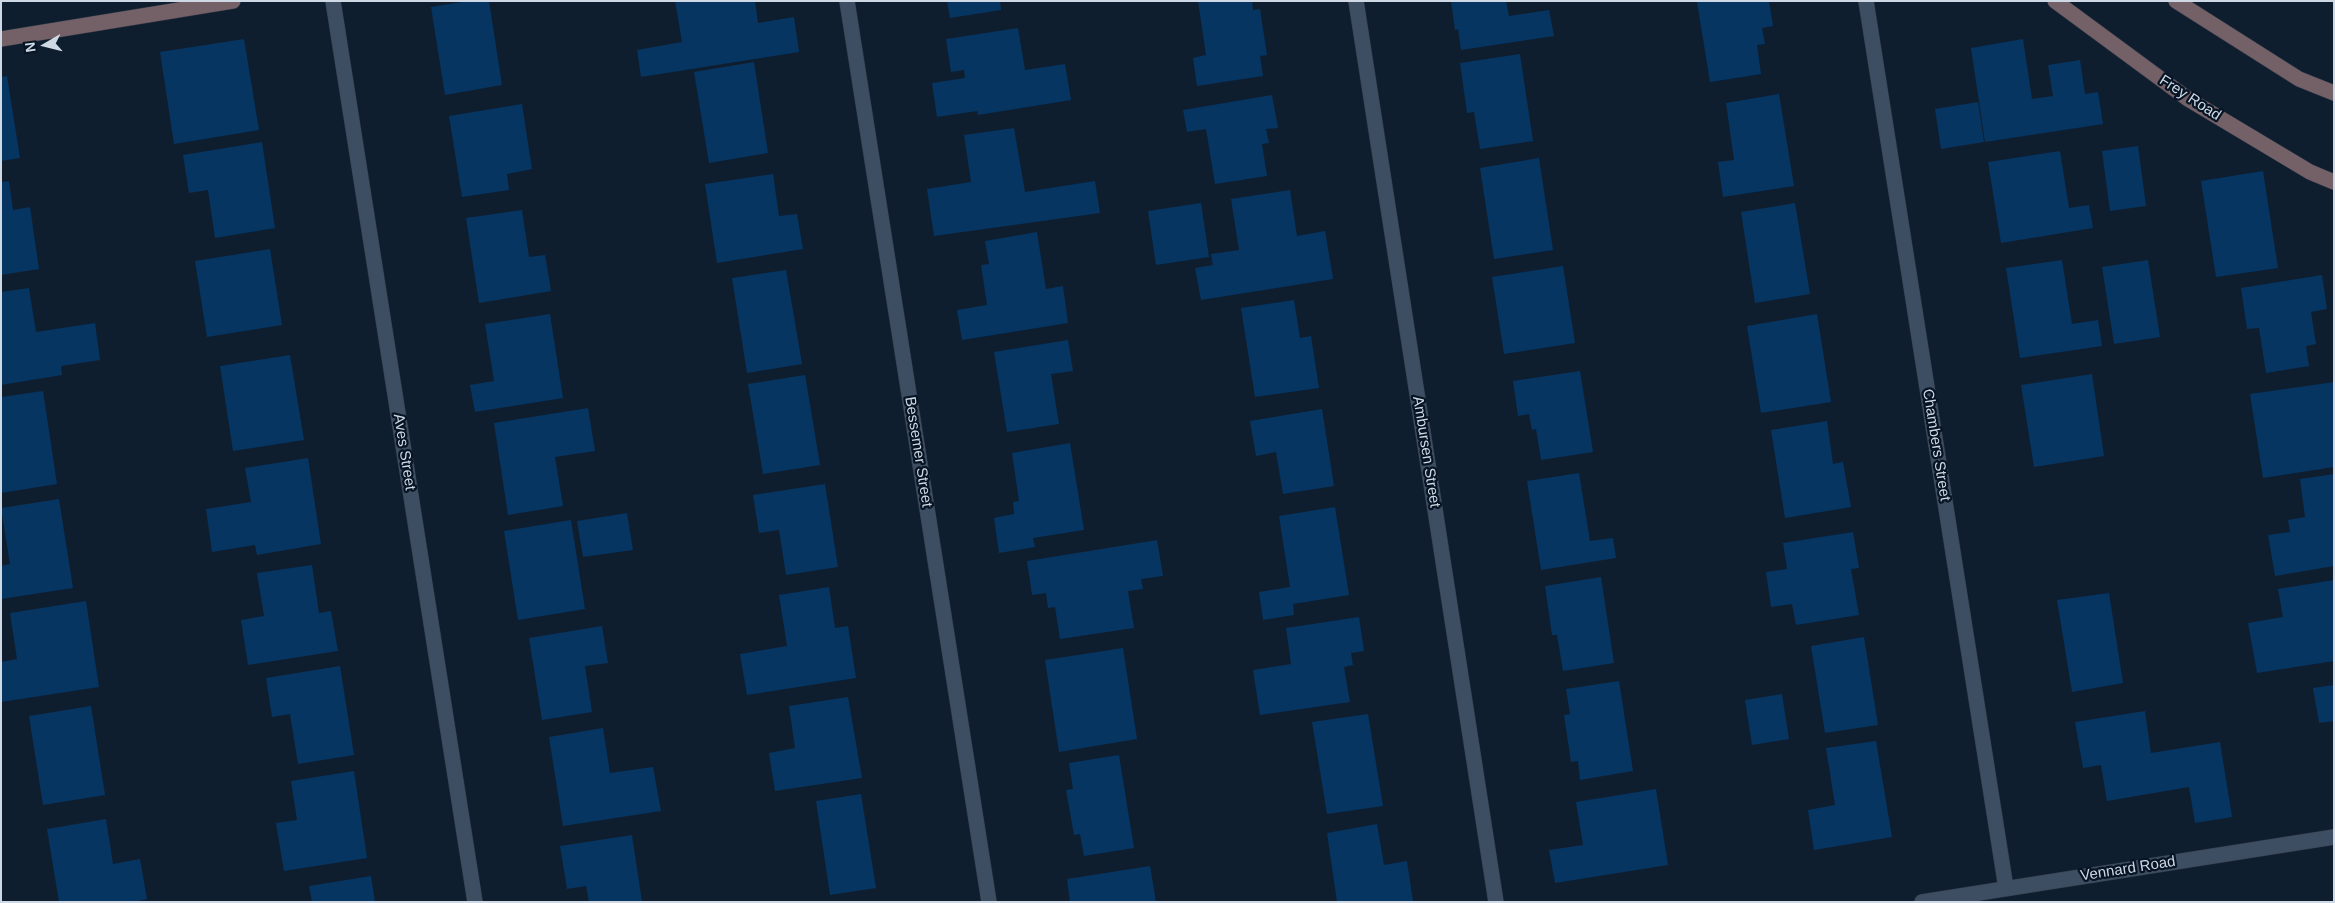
<!DOCTYPE html>
<style>
body{margin:0}
#map{position:relative;width:2335px;height:903px;overflow:hidden;background:#0f1e2e;font-family:Helvetica,sans-serif}
canvas{display:block}
.frame{position:absolute;inset:0;border:2px solid #cfd9e5;pointer-events:none}
.north{position:absolute;left:20px;top:20px;width:50px;height:50px;-webkit-text-stroke:4px #061424;paint-order:stroke;rotate:262deg;font-size:14px;font-weight:700;line-height:20px;text-align:center;color:#cfd9e5}
.north::after{content:'';display:block;margin:auto;width:18px;height:22px;background:#cfd9e5;clip-path:polygon(50% 0,100% 100%,50% 72%,0 100%)}
</style>
<div id="map">
<canvas width="2335" height="903"></canvas>
<div class="frame"></div>
<div class="north">N</div>
</div>
<script>
const c = document.querySelector('canvas').getContext('2d');
c.lineJoin = 'round';
function paint(path, color) { c.fillStyle = color; c.fill(path, 'evenodd'); }
function stroke(path, color, width, dash) { c.strokeStyle = color; c.lineWidth = width; c.lineCap = dash ? 'butt' : 'round'; c.setLineDash(dash || []); c.stroke(path); }
function label(font, color, halo, rows, align = 'center') {
  c.font = font + ' Helvetica,sans-serif'; c.lineWidth = 4.5; c.setLineDash([]); c.textBaseline = 'middle'; c.strokeStyle = halo; c.fillStyle = color; for (const [text, x, y, turn = 0] of rows) {
    c.save(); c.translate(x, y); c.rotate((+turn || 0) * Math.PI / 180); c.textAlign = isNaN(turn) ? turn : align; if (halo) c.strokeText(text, 0, 0); c.fillText(text, 0, 0); c.restore();
  }
}
const building = new Path2D(`
 M468,1H489L502,85L445,95L431,7Z
 M675,1H755L758,23L794,17L799,52L641,77L637,50L682,42Z
 M947,1H1000L1001,10L950,18Z
 M1198,1H1252L1253,10L1260,9L1267,55L1260,56L1263,76L1197,86L1193,58L1206,55Z
 M1451,1H1506L1509,16L1549,10L1554,36L1461,50L1458,29L1455,30Z
 M1704,1H1769L1773,26L1762,28L1765,44L1757,45L1761,74L1710,82L1697,2Z
 M1018,28L1025,70L1065,64L1071,100L978,115L977,111L937,117L932,83L965,78L964,70L951,72L946,39Z
 M244,39L259,130L174,144L160,52Z
 M2023,39L2032,99L2053,96L2048,65L2080,60L2085,94L2098,92L2103,124L1985,142L1971,48Z
 M1520,54L1533,141L1480,149L1474,112L1467,113L1460,63Z
 M754,62L768,153L709,163L694,72Z
 M7,76L20,158L1,161V77Z
 M1779,94L1794,186L1723,197L1718,162L1734,160L1726,103Z
 M1272,95L1278,128L1266,129L1269,143L1262,144L1267,176L1215,184L1206,129L1187,132L1183,110Z
 M1978,102L1984,142L1941,149L1935,109Z
 M522,104L532,169L507,174L509,190L462,197L449,116Z
 M1014,128L1025,192L1095,181L1100,213L934,236L927,189L971,182L964,135Z
 M262,142L275,228L215,238L208,190L189,193L183,155Z
 M2138,146L2146,206L2110,211L2102,151Z
 M2060,151L2069,208L2089,205L2093,228L2001,243L1988,162Z
 M1539,158L1553,250L1494,259L1480,168Z
 M2263,171L2278,268L2216,277L2201,181Z
 M773,174L779,216L797,214L803,249L717,263L705,184Z
 M9,181L13,210L30,207L39,269L1,275V182Z
 M1290,190L1297,236L1325,231L1333,279L1201,300L1195,268L1213,265L1211,254L1239,250L1231,199Z
 M1201,203L1209,257L1156,265L1148,211Z
 M1795,203L1810,294L1755,303L1741,212Z
 M522,210L529,257L545,255L551,291L479,303L466,218Z
 M1037,232L1046,289L1063,286L1068,323L962,340L957,310L987,305L981,265L989,264L985,241Z
 M270,249L282,325L207,337L195,261Z
 M2062,260L2072,324L2098,320L2102,346L2020,358L2006,268Z
 M2148,260L2160,337L2114,344L2102,267Z
 M1563,266L1575,343L1504,354L1492,277Z
 M786,270L802,364L747,373L732,278Z
 M2322,275L2327,309L2311,312L2316,344L2306,346L2309,366L2266,373L2259,328L2247,329L2241,288Z
 M29,288L36,332L95,323L100,360L61,366L62,375L1,385V292Z
 M1294,300L1300,338L1311,336L1319,388L1255,397L1241,308Z
 M550,314L563,398L475,412L470,385L494,381L485,324Z
 M1817,314L1831,402L1761,413L1747,326Z
 M1068,340L1073,371L1051,374L1059,424L1007,432L994,352Z
 M290,355L304,440L233,451L220,366Z
 M1580,371L1593,452L1541,460L1536,429L1532,430L1529,414L1518,416L1513,381Z
 M2092,374L2104,456L2034,467L2021,385Z
 M805,375L820,465L763,474L748,384Z
 M2334,382V467L2263,478L2250,394Z
 M43,391L57,484L1,493V397Z
 M588,408L595,451L555,457L563,506L508,515L494,423Z
 M1322,409L1334,486L1283,494L1276,452L1256,456L1250,421Z
 M1827,421L1833,464L1843,462L1851,507L1785,518L1771,430Z
 M1070,443L1084,530L1033,538L1035,547L999,553L994,518L1014,514L1013,502L1019,501L1012,453Z
 M308,458L321,544L257,555L255,545L212,552L206,509L251,502L245,468Z
 M1579,473L1590,541L1613,538L1616,558L1541,570L1527,481Z
 M2334,474V566L2275,576L2268,535L2290,532L2288,520L2305,517L2300,479Z
 M825,484L838,567L786,575L779,530L759,533L753,495Z
 M59,499L73,588L1,599V566L10,564L1,508Z
 M1335,507L1349,595L1293,604L1294,615L1263,620L1259,592L1290,587L1279,516Z
 M627,513L633,550L583,557L577,521Z
 M571,520L585,609L518,620L504,531Z
 M1853,532L1859,568L1851,569L1859,615L1796,625L1792,604L1771,607L1766,572L1787,569L1783,543Z
 M1157,540L1163,576L1141,579L1143,589L1128,591L1134,628L1060,639L1055,607L1048,608L1046,593L1032,595L1027,561Z
 M312,565L319,613L331,611L338,651L248,665L241,620L264,616L257,573Z
 M1601,577L1614,663L1563,671L1557,635H1552L1545,586Z
 M2334,580V661L2257,673L2248,623L2283,617L2278,589Z
 M829,587L835,628L848,626L856,678L747,695L740,654L787,646L779,595Z
 M2109,593L2123,683L2072,692L2057,600Z
 M86,601L99,687L1,702V662L17,659L10,613Z
 M1359,617L1364,651L1351,653L1353,665L1344,667L1350,702L1260,715L1253,670L1291,664L1286,628Z
 M602,626L608,663L585,666L592,712L542,720L529,638Z
 M1864,637L1878,725L1825,733L1811,646Z
 M1123,648L1137,739L1059,752L1045,660Z
 M340,666L354,755L298,764L290,714L272,717L266,678Z
 M1619,681L1633,771L1580,780L1578,761L1571,762L1564,715L1570,714L1566,689Z
 M2334,685V721L2319,723L2313,688Z
 M1782,694L1789,739L1752,745L1745,700Z
 M848,697L862,778L775,791L769,753L795,748L789,706Z
 M91,706L105,795L43,805L29,716Z
 M2145,711L2151,753L2220,742L2232,817L2195,823L2189,787L2107,801L2101,765L2083,768L2075,722Z
 M1368,714L1383,806L1327,814L1312,722Z
 M603,728L610,773L653,767L661,811L563,826L549,737Z
 M1876,741L1892,837L1814,850L1808,810L1835,805L1826,748Z
 M1119,755L1134,848L1084,856L1080,834L1074,835L1066,790L1073,789L1069,763Z
 M354,771L367,858L284,871L276,823L297,820L291,781Z
 M1656,789L1668,865L1555,883L1549,850L1583,845L1576,802Z
 M861,794L876,888L830,895L816,801Z
 M106,819L113,864L140,859L147,899L133,902H59L47,829Z
 M1377,824L1384,865L1407,861L1413,902H1337L1327,833Z
 M632,835L642,902H589L586,886L567,889L560,846Z
 M1150,866L1156,902H1070L1067,879Z
 M371,876L375,902H312L309,886Z`);
const street = new Path2D(`
 M333,1L475,902
 M847,1L989,902
 M1356,1L1496,902
 M1866,1L2006,888
 M1922,902L2334,837`);
const secondary = new Path2D(`
 M2055,1L2188,99L2310,172L2334,182
 M2176,1L2299,79L2334,93
 M1,39L233,1`);
const streetNames = [
 ["Frey Road",2190,98,33],
 ["Chambers Street",1936,445,81],
 ["Aves Street",404,452,81],
 ["Bessemer Street",918,452,81],
 ["Ambursen Street",1426,452,81],
 ["Vennard Road",2128,869,-9]
];
paint(building, '#063562');
stroke(street, '#323948', 16);
stroke(secondary, '#323948', 16);
stroke(street, '#3e4e62', 15);
stroke(secondary, '#746167', 15);
label('15px', '#cfd9e5', '#061424', streetNames);
</script>
